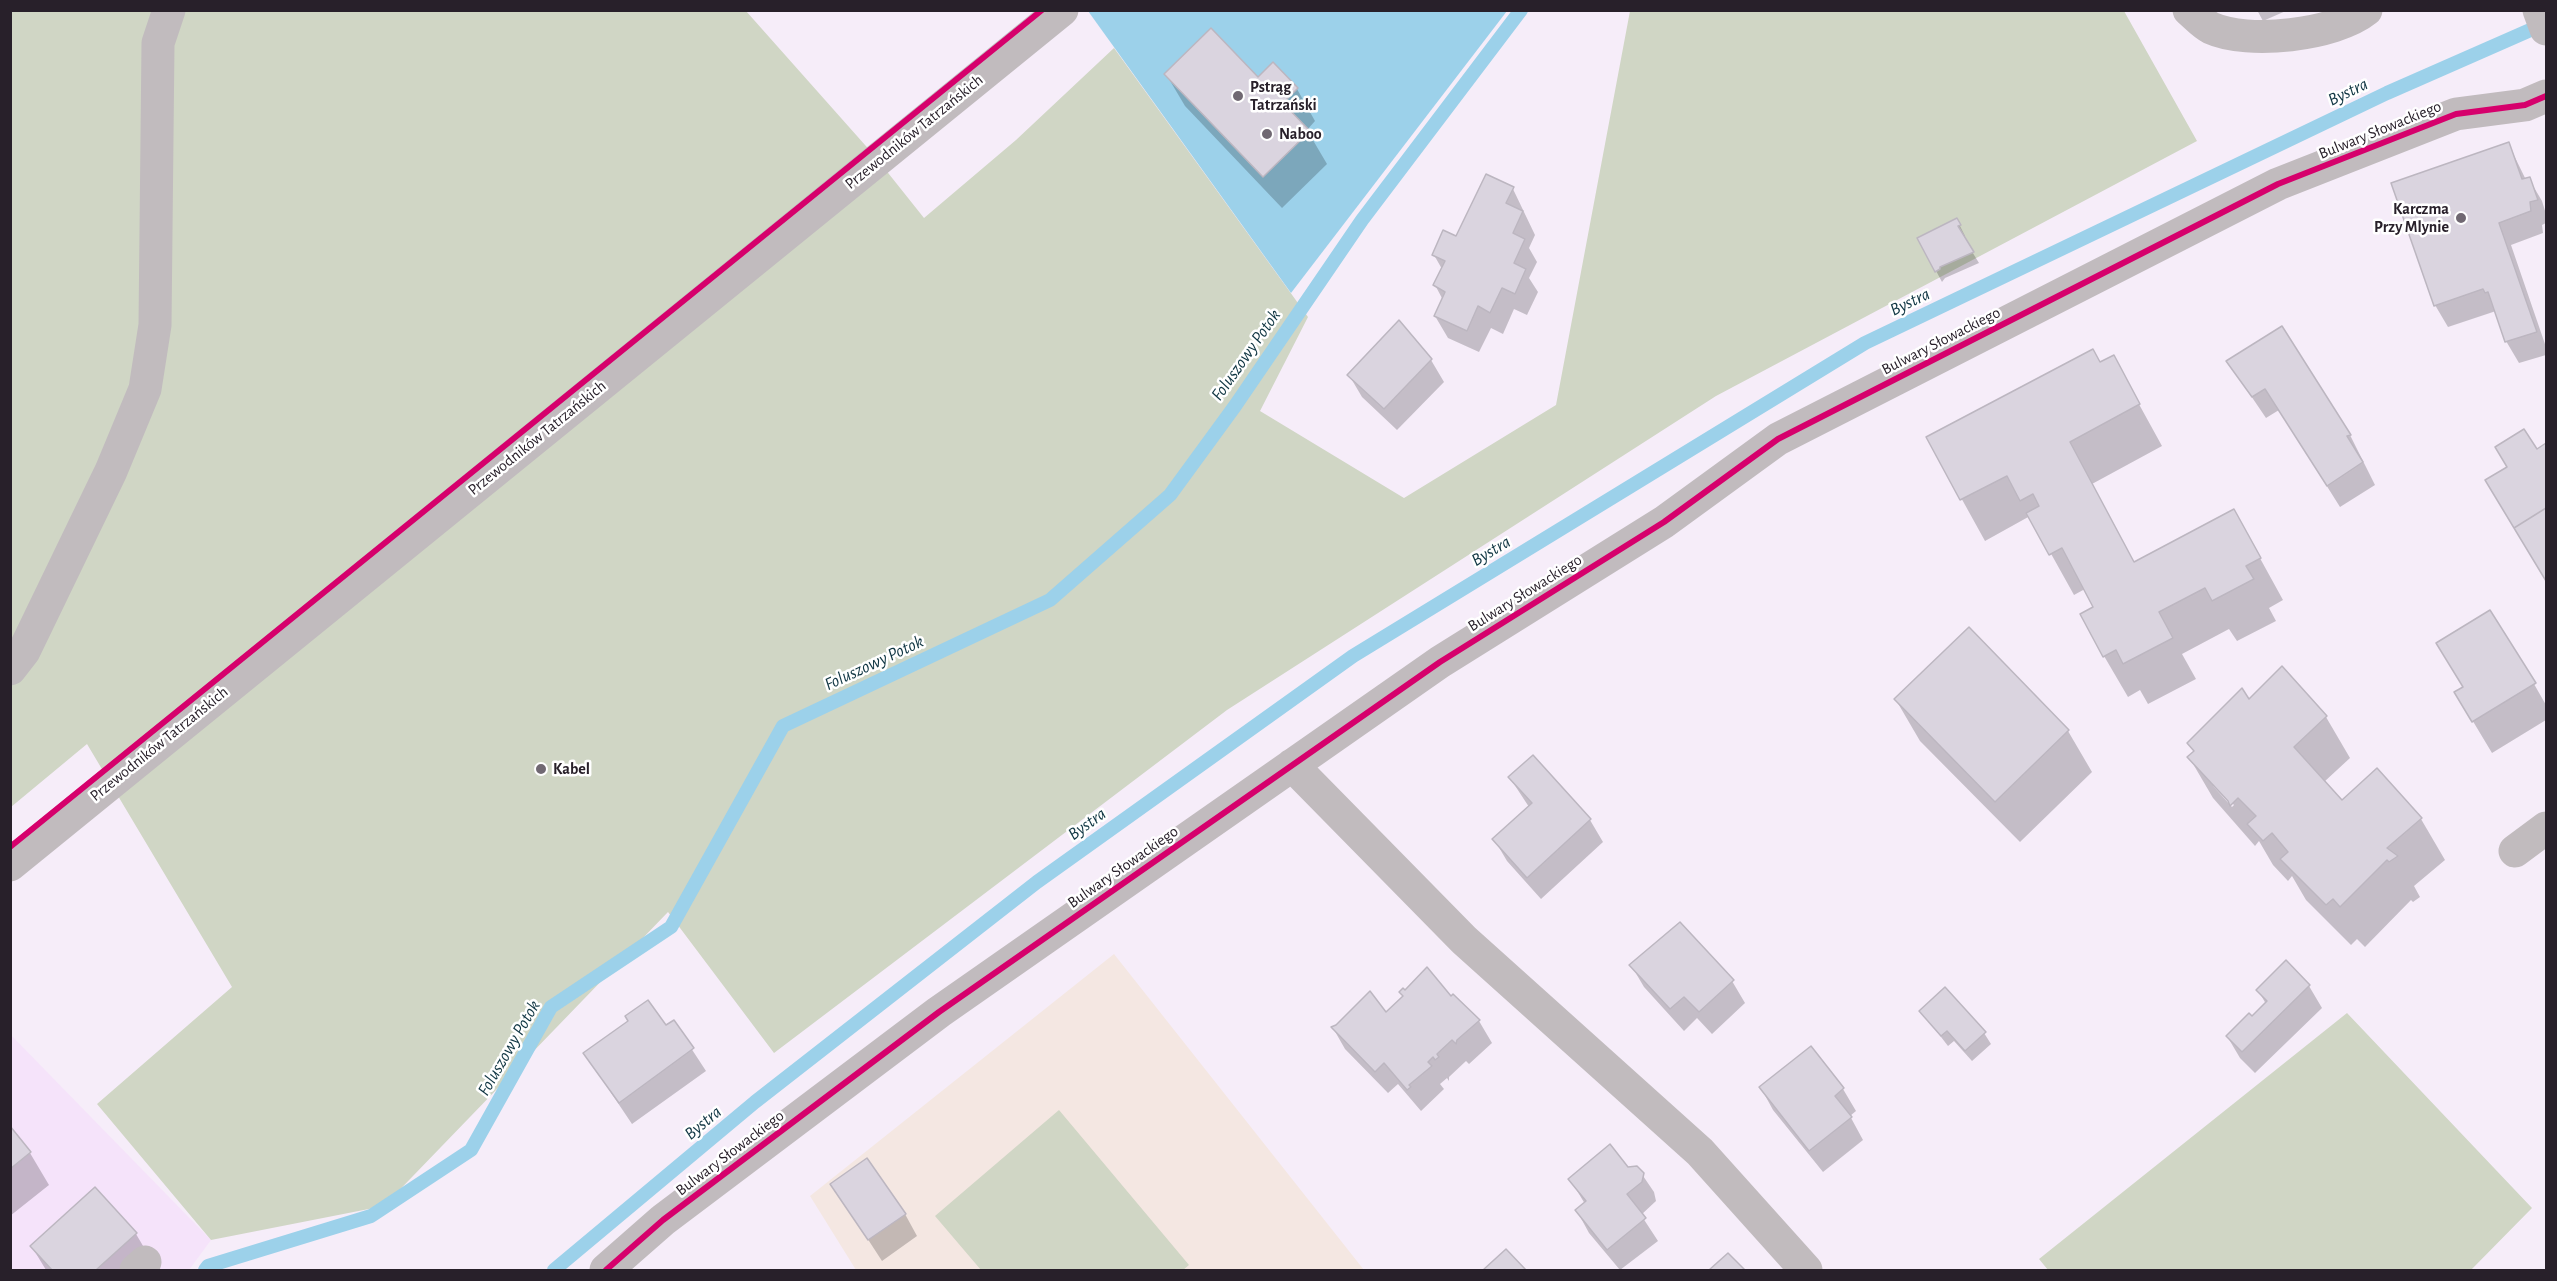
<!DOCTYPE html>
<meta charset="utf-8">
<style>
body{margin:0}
#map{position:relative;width:2557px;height:1281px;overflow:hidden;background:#f6edf9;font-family:"Alegreya Sans",sans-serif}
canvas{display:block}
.frame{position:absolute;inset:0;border:12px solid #28202a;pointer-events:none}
</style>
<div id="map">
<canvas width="2557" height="1281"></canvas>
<div class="frame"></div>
</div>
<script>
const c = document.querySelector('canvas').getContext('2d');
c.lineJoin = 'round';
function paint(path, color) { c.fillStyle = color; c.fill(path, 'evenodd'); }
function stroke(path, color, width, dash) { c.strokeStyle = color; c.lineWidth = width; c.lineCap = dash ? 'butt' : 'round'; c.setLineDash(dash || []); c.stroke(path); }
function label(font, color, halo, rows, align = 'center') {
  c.font = font + ' "Alegreya Sans",sans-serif'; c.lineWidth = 5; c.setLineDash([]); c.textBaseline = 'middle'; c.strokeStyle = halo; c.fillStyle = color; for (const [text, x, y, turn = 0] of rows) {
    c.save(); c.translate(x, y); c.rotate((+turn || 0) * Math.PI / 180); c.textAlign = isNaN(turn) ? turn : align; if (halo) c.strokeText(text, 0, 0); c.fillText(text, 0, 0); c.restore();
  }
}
const built = new Path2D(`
 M10,1034L211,1240L189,1270H11Z`);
const education = new Path2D(`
 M1114,954L1364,1270H856L810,1196Z`);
const green = new Path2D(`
 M11,11H746L873,154L924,218L1016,140L1114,48L1308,317L1260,411L1404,498L1556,405L1630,11H2124L2197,141L1716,396L1227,710L774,1053L668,912L384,1206L211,1240L97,1104L232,987L87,744L11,807Z
 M2347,1013L2532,1208L2471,1270H2048L2039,1259Z
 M1059,1110L1189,1265L1183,1270H981L935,1216Z`);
const water = new Path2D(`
 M1088,11H1507L1291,293Z`);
const shadow = new Path2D(`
 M2257,10H2288L2263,21Z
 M1166,74L1258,79L1297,89L1315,121L1307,130L1327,164L1282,208L1185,106Z
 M2508,143L2526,180L2529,179L2542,201L2546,214V223L2542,225L2543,233L2511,245L2546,347V355L2519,363L2506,341L2496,311L2448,327L2435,305Z
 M1513,189L1535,235L1529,248L1537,262L1529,278L1538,292L1527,315L1514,309L1503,334L1491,328L1479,352L1448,338L1435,316L1443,300L1435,285L1442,269L1434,255L1457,238Z
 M1957,220L1965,236L1963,237L1979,263L1945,278L1942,282L1919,239Z
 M2282,328L2350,435L2375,485L2340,507L2279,410L2266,418L2228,362Z
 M2113,357L2162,446L2092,484L2134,563L2234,511L2283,600L2269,608L2276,621L2237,641L2229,629L2182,654L2196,679L2148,704L2140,690L2128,697L2104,656L2095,608L2085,589L2074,595L2030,516L1985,541L1928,438Z
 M1431,360L1444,382L1397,430L1362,397L1349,375Z
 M2546,445V579L2500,502L2536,451Z
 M1969,629L2068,731L2092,772L2020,842L1920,741L1896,700Z
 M2534,684L2546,705V720L2492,753L2456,693Z
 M2249,702L2326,717L2350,758L2324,782L2342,802L2376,770L2421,819L2445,860L2414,886L2420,897L2413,902L2411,900L2365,947L2357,939L2351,945L2306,900L2292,876L2288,881L2273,865L2259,841L2255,846L2213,798L2189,757L2194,752L2189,743ZM2210,780L2234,805L2232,807L2214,787Z
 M1533,757L1590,820L1603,842L1541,899L1507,861L1494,839L1529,807L1510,778Z
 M1631,965L1732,981L1745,1003L1712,1034L1697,1018L1684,1031L1644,987Z
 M2309,986L2322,1008L2255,1073L2240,1058L2227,1036L2266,1004L2258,990Z
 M1401,993L1451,998L1453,996L1479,1021L1492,1043L1469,1064L1466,1061L1449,1077V1081L1447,1078L1440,1084L1444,1089L1421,1111L1398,1084L1388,1093L1345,1049L1333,1028L1386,1014L1404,998Z
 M1921,1011L1984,1033L1991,1044L1972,1061L1954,1041L1948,1046Z
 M630,1021L666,1028L674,1022L706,1071L632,1124L585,1054Z
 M1761,1088L1843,1089L1856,1111L1850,1116L1863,1140L1823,1172L1773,1110Z
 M10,1129L30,1153L49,1185L10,1216Z
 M1637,1167L1654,1192L1656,1201L1641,1215L1658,1241L1620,1270L1589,1233L1577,1211L1585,1204L1570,1179Z
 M832,1184L905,1214L917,1236L882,1261Z
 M136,1234L149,1256L133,1270H46L32,1247Z
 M1506,1251L1524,1270H1485Z`);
const stream = new Path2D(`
 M205,1270L208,1266L371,1216L471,1150L551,1007L671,927L783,726L1050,600L1170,495L1235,406L1362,220L1521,10
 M554,1270L755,1102L1037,882L1353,656L1865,343L2387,93L2544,24`);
const building = new Path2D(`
 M1211,28L1258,77L1273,62L1298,88L1283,103L1310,131L1263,177L1164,74Z
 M2509,142L2522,179L2530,177L2538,200L2530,202L2531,211L2499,223L2537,332L2505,342L2488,292L2485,293L2483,289L2434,306L2391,183Z
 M1486,174L1514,187L1506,203L1523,211L1513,233L1525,239L1514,263L1526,269L1515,294L1502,288L1490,313L1478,306L1467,331L1434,316L1445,292L1433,285L1445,261L1432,255L1443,230L1456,236Z
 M1957,218L1961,225L1958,226L1974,252L1940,267V269L1935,272L1917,238Z
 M1399,320L1432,359L1384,409L1347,375Z
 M2282,326L2351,435L2347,436L2363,462L2327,486L2265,389L2252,397L2226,361Z
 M2093,349L2100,362L2114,355L2140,404L2070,442L2134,562L2234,509L2261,558L2246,566L2254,579L2212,601L2205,588L2159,612L2173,638L2123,664L2116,650L2103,657L2080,614L2093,607L2062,548L2049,555L2026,513L2039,506L2033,494L2020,501L2007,476L1960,500L1926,437Z
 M2524,429L2537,449L2546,443V508L2514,528L2485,480L2507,467L2495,447Z
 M2546,508V581L2514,528Z
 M2490,610L2536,683L2472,722L2454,692L2463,687L2436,643Z
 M1969,627L2069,730L1995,802L1894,699Z
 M2282,666L2327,716L2294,747L2342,800L2377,768L2422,818L2387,848L2398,856L2389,862L2387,860L2340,907L2333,899L2326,905L2280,859L2288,852L2272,833L2263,841L2247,824L2256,816L2238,798L2230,806L2228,801L2187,757L2194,751L2187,743L2242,688L2249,699Z
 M1533,755L1591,819L1527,878L1492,839L1532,803L1508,777Z
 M1680,922L1734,980L1699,1012L1684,997L1670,1009L1629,965Z
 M2286,960L2310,985L2242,1052L2226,1036L2249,1013L2252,1016L2267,1001L2256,990Z
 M1427,967L1451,996L1453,994L1480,1020L1457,1040L1456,1044L1452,1040L1437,1054L1439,1057L1435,1060L1433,1057L1428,1062L1432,1066L1409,1085L1411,1087L1407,1090L1384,1063L1375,1072L1331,1027L1336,1025L1370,991L1386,1012L1403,996L1399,992L1403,988L1405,990Z
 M1945,987L1986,1032L1965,1051L1947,1031L1941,1036L1919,1011Z
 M648,1000L666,1025L674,1020L694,1048L619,1103L583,1053L628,1021L625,1016Z
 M1811,1046L1844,1088L1835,1096L1852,1117L1809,1151L1759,1087Z
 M10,1126L31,1152L10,1169Z
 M1610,1144L1628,1167L1637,1166L1644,1173L1642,1182L1627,1194L1646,1218L1607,1250L1575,1210L1586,1201L1568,1179Z
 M867,1158L906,1214L868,1240L830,1184Z
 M95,1187L137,1233L96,1270H52L30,1246Z
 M1506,1249L1526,1270H1483Z
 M1728,1253L1745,1270H1709Z`);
const minor = new Path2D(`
 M2189,10C2196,16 2203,24 2211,28C2248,45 2335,35 2366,10
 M2539,10L2546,29
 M10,669L24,651L111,471L145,389L155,325L158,43L169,10
 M1292,765L1464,940L1700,1152L1806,1270
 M2515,851L2546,828
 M10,865L1062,10
 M136,1270L145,1262
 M606,1270L663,1220L939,1012L1440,662L1664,522L1778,439L2278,184L2456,114L2525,105L2546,96`);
const cycleway = new Path2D(`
 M10,847L1042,10
 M606,1270L663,1220L939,1012L1440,662L1664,522L1778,439L2278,184L2456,114L2525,105L2546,96`);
const markers = [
 [1238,96,6,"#706872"],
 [1267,134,6,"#706872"],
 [2461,218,6,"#706872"],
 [541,769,6,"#706872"]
];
const poiNames = [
 ["Pstrąg",1250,87],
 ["Tatrzański",1250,105],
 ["Naboo",1279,134],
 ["Karczma",2449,209,"right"],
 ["Przy Mlynie",2449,227,"right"],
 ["Kabel",553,769]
];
const streetNames = [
 ["Bulwary Słowackiego",2380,130,-22],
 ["Przewodników Tatrzańskich",914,132,-39],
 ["Bulwary Słowackiego",1941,341,-27],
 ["Przewodników Tatrzańskich",537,438,-39],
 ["Bulwary Słowackiego",1525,593,-32],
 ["Przewodników Tatrzańskich",159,744,-39],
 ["Bulwary Słowackiego",1123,867,-35],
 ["Bulwary Słowackiego",730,1153,-37]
];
const waterNames = [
 ["Bystra",2348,92,-26],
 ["Bystra",1910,302,-26],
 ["Foluszowy Potok",1246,355,-55],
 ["Bystra",1491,551,-31],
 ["Foluszowy Potok",874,663,-25],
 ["Bystra",1087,824,-36],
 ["Foluszowy Potok",509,1048,-60],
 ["Bystra",703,1123,-40]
];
paint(built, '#f5e3fa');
paint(education, '#f4e7e2');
paint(green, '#d0d6c5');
paint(water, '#9cd1ea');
paint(shadow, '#0003');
stroke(stream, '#9cd1ea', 14);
paint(building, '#dad4df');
stroke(building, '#bcb6c0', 1.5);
stroke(minor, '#c1bbbe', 33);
stroke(cycleway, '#d6006c', 6);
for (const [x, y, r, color] of markers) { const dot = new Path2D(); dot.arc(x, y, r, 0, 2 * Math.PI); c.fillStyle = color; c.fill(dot); stroke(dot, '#fff', 2); }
label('bold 16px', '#28202a', '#fff', poiNames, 'left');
label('16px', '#28202a', '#fff', streetNames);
label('italic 18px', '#0f3542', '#fff', waterNames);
</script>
